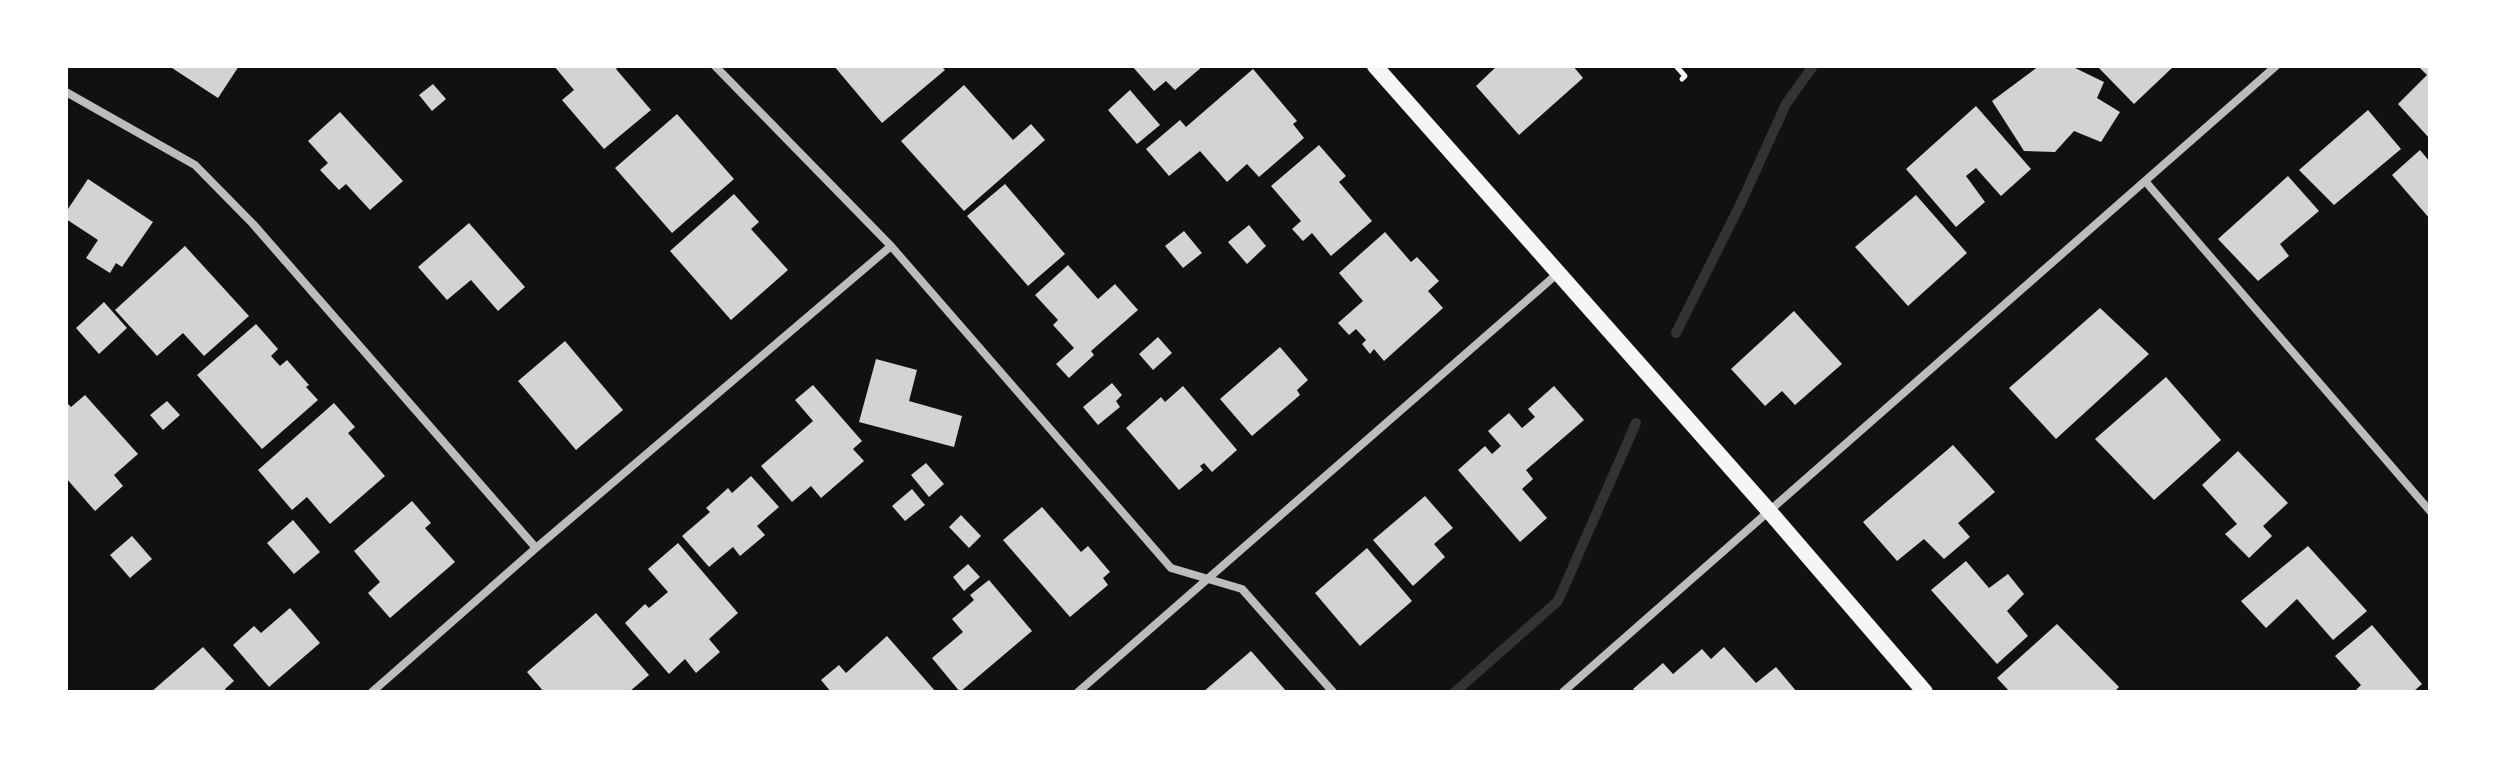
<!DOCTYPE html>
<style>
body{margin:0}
#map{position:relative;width:2496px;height:758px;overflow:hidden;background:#111;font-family:"PT Sans",sans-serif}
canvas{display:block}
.frame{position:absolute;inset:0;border:68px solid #fff;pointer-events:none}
</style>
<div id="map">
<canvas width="2496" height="758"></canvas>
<div class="frame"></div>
</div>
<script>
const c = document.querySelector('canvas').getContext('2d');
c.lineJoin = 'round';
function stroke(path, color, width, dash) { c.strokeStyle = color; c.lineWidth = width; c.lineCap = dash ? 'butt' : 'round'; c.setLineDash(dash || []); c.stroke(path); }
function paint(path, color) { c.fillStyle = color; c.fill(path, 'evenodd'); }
const stream = new Path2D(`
 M1676,333L1741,203L1786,104L1813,66
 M1455,692L1558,601L1636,423`);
const building = new Path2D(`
 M174,66H239L218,98L172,68Z
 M554,66H619L616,69L651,110L604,149L562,100L574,90Z
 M834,66H941L945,70L882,123Z
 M1132,66H1203L1175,90L1166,81L1154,91Z
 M1497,66H1573L1583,78L1519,135L1476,86Z
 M2039,66H2071L2104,82L2097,98L2120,112L2101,142L2074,131L2055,152L2024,151L1992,101Z
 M2097,66H2174L2134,104Z
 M2418,66H2430V139L2398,104L2427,75Z
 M1253,69L1297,121L1293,124L1304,138L1259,177L1247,164L1227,182L1200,151L1169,176L1146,149L1180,120L1186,127Z
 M433,84L446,99L432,111L419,95Z
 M964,85L1013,140L1031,124L1045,140L964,211L901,141Z
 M1130,90L1160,125L1137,144L1108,110Z
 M1976,106L2031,169L2001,196L1976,168L1966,176L1985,202L1956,227L1906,169Z
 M2368,110L2401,149L2334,205L2299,170Z
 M340,112L403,181L370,210L346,184L339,190L320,170L328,163L308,141Z
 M677,114L734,179L672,233L615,168Z
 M1319,145L1346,176L1339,182L1372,221L1331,256L1312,233L1303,241L1292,229L1301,221L1271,186Z
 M2420,150L2430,162V219L2392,175Z
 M2288,176L2319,211L2280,244L2289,256L2258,281L2218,239Z
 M88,179L153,222L122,267L116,263L110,273L86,258L98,240L66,219V212Z
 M1005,184L1065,254L1028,286L967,216Z
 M734,194L759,222L751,229L788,270L731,320L670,251Z
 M1916,195L1967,253L1908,306L1855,247Z
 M469,223L525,287L498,311L471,280L447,300L418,267Z
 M1249,225L1266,246L1247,264L1228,242Z
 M1184,231L1202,253L1183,268L1165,246Z
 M1385,232L1411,262L1417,257L1439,281L1428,291L1443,308L1384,361L1374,349L1370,354L1362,344L1366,340L1356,329L1349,335L1338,323L1363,301L1339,273Z
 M185,246L249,316L204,356L183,333L157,356L115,310Z
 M1068,265L1098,299L1115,284L1138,310L1091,351L1094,355L1069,378L1056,364L1074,348L1053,325L1058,320L1035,295Z
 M104,302L127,328L99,354L76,328Z
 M2100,308L2149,354L2056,439L2009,388Z
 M1794,311L1842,364L1795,405L1782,391L1765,406L1731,369Z
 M256,324L278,349L271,356L280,366L287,360L309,385L306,387L318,400L262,449L197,375Z
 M1158,337L1172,353L1153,370L1139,354Z
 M565,341L623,410L576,450L518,381Z
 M1280,347L1308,380L1297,390L1300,395L1252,436L1220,399Z
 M876,359L917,370L909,401L962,416L954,447L859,422Z
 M2166,377L2221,440L2154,500L2095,439Z
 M1112,383L1122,395L1116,401L1120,407L1098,425L1083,407Z
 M813,385L862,441L853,449L864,461L821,498L811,486L792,502L761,466L813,421L795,400Z
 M1183,386L1237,450L1212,472L1204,463L1200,466L1203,470L1179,490L1126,428L1161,397L1165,402Z
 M1554,386L1584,420L1526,470L1533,479L1522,489L1547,518L1520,542L1458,470L1485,446L1492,454L1501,446L1488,431L1509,413L1522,428L1535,417L1528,409Z
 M85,395L138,454L114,475L123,486L95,511L66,478V402L71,407Z
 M167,401L180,415L163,430L150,415Z
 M334,403L355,427L348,433L385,476L330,524L307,497L292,510L258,470Z
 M1953,445L1995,492L1958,523L1970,537L1944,559L1924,539L1897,561L1863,522Z
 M2238,451L2288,503L2263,526L2272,536L2249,558L2225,534L2237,524L2202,485Z
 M926,463L944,484L929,497L911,475Z
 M751,476L779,507L757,526L765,535L740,556L733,547L709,567L682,536L710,512L706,508L728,488L732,493Z
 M912,489L925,505L905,521L892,506Z
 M1425,496L1453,528L1434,544L1445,557L1413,586L1373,540Z
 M412,501L431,523L425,528L455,562L390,618L368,593L380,582L354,551Z
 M1042,507L1081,552L1088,546L1110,572L1103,578L1108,585L1070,617L1003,540Z
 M961,515L981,536L969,548L949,527Z
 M293,520L320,552L294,574L267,543Z
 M132,536L152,559L130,578L110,555Z
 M678,543L738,613L709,639L720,652L696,673L685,659L669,674L625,623L645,604L649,608L668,592L648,569Z
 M2308,546L2367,611L2333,640L2297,599L2266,628L2241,601Z
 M1367,548L1412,601L1360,646L1315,593Z
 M1966,561L1989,588L2008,574L2024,594L2007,611L2028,636L1997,664L1931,590Z
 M968,564L980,577L964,591L953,577Z
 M989,580L1032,631L960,692L932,658L963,632L952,619L974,600L970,595Z
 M290,608L320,643L269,687L233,645L254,626L261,633Z
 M596,613L649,675L629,692H544L527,672Z
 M2057,624L2119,687L2114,692H2010L1997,678Z
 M2372,625L2422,684L2413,692H2354L2361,685L2335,656Z
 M887,636L936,692H831L821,680L839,665L846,673Z
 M203,647L234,681L225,689L227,692H151Z
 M1724,647L1756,683L1776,667L1797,692H1636L1633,689L1663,663L1673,674L1702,649L1711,659Z
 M1251,651L1287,692H1203Z`);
const path = new Path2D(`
 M1676,66L1685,76L1682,79`);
const minor = new Path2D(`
 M715,66L891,246L1171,568L1242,589L1333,692
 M66,92L195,165L253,224L536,548
 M2145,181L2430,511
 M372,692L536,548L891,246
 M1078,692L1557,274
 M1563,692L2276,66`);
const secondary = new Path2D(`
 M1375,66L1769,511L1925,692`);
stroke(stream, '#333', 10);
paint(building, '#d3d3d3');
stroke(path, '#f5f5f5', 5);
stroke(minor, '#bcbcbc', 8);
stroke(secondary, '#f5f5f5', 16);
</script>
